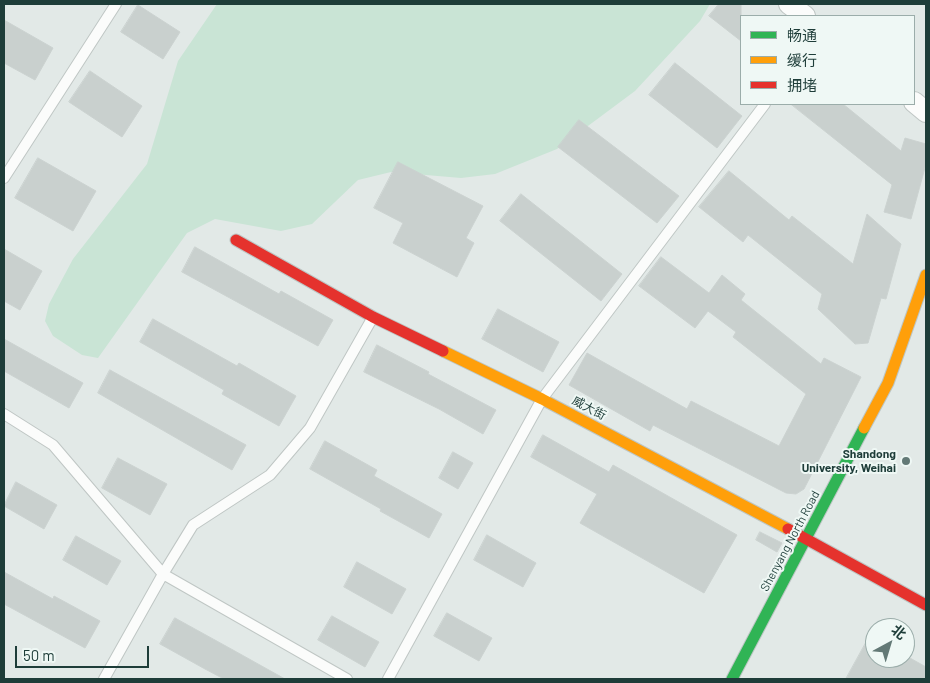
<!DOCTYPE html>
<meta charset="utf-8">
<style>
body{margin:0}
#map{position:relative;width:930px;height:683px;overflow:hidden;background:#e2e9e7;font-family:Barlow,"Noto Sans SC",sans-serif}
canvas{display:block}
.frame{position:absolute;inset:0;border:5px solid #1e3d39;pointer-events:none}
.legend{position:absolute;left:740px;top:15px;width:175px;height:90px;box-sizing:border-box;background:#eff8f5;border:1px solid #9badaa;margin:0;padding:6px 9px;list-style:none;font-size:15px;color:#1e3d39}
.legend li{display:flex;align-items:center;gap:10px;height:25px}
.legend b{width:25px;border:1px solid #9badaa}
.north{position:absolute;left:865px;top:618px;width:50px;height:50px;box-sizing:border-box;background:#eff8f5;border:1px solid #9badaa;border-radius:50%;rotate:39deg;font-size:14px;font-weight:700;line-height:20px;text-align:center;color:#1e3d39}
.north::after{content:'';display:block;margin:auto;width:18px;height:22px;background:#637976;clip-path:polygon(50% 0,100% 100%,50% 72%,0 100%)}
.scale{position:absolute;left:15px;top:646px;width:134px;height:22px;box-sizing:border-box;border:2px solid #1e3d39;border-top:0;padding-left:6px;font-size:15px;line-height:18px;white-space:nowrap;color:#1e3d39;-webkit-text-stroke:4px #eff8f5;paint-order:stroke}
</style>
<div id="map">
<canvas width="930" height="683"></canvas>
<div class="frame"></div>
<ul class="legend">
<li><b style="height:6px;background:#30b455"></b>畅通</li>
<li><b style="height:6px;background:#ff9f0a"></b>缓行</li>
<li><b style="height:6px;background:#e5322d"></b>拥堵</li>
</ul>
<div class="north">北</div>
<div class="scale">50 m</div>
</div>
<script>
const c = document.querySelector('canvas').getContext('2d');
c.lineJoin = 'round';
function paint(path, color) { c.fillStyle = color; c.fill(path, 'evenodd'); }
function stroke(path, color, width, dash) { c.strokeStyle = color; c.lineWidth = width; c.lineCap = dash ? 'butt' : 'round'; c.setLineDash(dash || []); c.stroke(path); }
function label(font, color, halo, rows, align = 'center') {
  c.font = font + ' Barlow,"Noto Sans SC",sans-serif'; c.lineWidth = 4; c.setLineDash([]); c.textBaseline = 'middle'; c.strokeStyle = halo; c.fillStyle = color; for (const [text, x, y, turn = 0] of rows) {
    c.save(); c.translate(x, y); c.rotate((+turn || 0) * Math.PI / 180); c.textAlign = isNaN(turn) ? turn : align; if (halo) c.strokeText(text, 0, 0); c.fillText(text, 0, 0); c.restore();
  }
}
const green = new Path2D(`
 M217,4H710L700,21L635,91L557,149L495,174L461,178L391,172L358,180L312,224L281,231L215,219L187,233L98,358L82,355L53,336L45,321L49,304L73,259L147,164L178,61Z`);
const building = new Path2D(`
 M719,4H741V41L709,16Z
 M138,5L180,32L163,59L121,32Z
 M4,20L53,48L35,80L4,63Z
 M675,63L742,116L717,148L649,95Z
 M90,71L142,106L122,137L69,102Z
 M791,104H843L901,151L905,138L926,144V164L911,219L884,212L892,185Z
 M579,120L679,196L657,223L558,147Z
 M38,158L96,191L73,231L15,198Z
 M398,162L483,206L466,238L474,243L457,277L393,243L403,223L374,208Z
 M729,171L789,220L792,216L853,264L867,214L901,244L886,299L881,298L868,343L855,344L818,309L822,294L748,235L743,242L699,207Z
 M521,194L622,274L601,301L500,221Z
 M195,247L279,294L281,291L333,320L318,346L182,272Z
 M4,249L42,271L20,310L4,301Z
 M661,257L709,293L722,275L745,294L741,300L821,364L824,358L861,377L804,489L796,494L786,493L653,425L650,431L569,385L587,353L687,409L691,401L779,446L806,394L733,337L736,332L708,311L695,328L639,286Z
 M498,309L559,342L543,372L482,339Z
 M153,319L237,366L239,363L296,396L279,426L222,394L224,390L140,342Z
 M4,339L83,383L69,408L4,371Z
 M377,345L429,372L428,374L496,410L483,434L439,409L364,372Z
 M110,370L246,445L232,470L98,393Z
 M543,435L609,472L613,465L737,535L704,593L580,523L597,494L531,457Z
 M325,441L377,470L374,476L442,514L429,538L380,511L381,509L310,469Z
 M453,452L473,463L458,489L439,478Z
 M118,458L167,484L150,515L102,488Z
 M16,482L57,505L44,529L4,506Z
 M760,532L782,543L777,552L756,540Z
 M487,535L536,563L523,587L474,560Z
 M76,536L121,561L107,585L63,560Z
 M357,562L406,589L392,614L344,587Z
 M4,572L53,599L54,596L100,621L85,648L4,604Z
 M447,613L492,638L479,661L434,636Z
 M332,616L379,642L365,667L318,640Z
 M175,618L233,650L285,679H224L205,669L160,644Z
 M875,626V658H910L926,667V679H846Z`);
const lane = new Path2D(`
 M4,178L116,4
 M4,414L53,445L163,574L347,679
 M104,679L163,574L193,525L270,475L310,428L373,317
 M388,679L542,399L765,104`);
const street = new Path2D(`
 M789,4L805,16
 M914,102L926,112`);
const fast = new Path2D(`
 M732,679L864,428`);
const slow = new Path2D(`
 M443,351L542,399L788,529
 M864,428L888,383L926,275`);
const jam = new Path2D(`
 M236,240L373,317L443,351
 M788,529L926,605`);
const markers = [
 [906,461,5,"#637976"]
];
const streetNames = [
 ["威大街",589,408,28],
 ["Shenyang North Road",790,541,-62]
];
const poiNames = [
 ["Shandong",896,454],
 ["University, Weihai",896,468]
];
paint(green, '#c9e4d5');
paint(building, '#c9d0ce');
stroke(building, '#cbd2d0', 1);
stroke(lane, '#bfc6c4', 12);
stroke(street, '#bfc6c4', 22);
stroke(fast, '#bdc6c4', 13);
stroke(slow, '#bdc6c4', 13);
stroke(jam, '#bdc6c4', 13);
stroke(lane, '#fbfcfb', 10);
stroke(street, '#fbfcfb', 20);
stroke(fast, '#30b455', 11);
stroke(slow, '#ff9f0a', 11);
stroke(jam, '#e5322d', 11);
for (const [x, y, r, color] of markers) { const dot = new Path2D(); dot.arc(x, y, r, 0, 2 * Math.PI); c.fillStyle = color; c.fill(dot); stroke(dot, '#eff8f5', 2); }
label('12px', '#1e3d39', '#eff8f5', streetNames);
label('bold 12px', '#1e3d39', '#eff8f5', poiNames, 'right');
</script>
